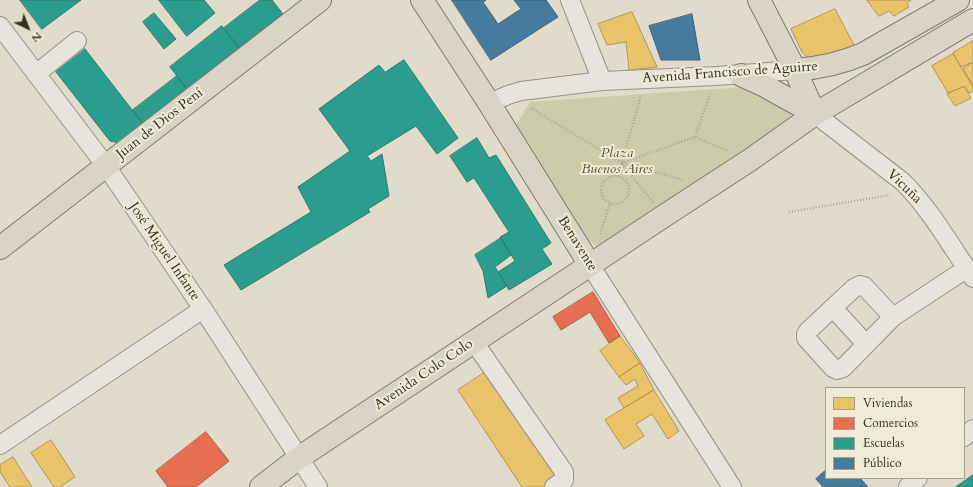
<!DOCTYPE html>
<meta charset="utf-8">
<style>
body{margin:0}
#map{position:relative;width:973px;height:487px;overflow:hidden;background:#e0dbca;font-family:Cardo,serif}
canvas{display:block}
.legend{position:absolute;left:825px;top:387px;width:140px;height:92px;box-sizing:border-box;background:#f0ebd7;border:1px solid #a79f8b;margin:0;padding:5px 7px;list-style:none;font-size:12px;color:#3a2c19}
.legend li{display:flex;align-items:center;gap:8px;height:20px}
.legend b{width:20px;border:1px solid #a79f8b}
.north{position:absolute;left:8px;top:8px;width:40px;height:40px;-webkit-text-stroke:3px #f0ebd7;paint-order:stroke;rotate:137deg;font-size:11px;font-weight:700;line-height:16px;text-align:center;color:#3a2c19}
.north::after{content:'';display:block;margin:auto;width:14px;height:18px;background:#3a2c19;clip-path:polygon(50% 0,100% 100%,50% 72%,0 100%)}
</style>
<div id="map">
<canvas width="973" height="487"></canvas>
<ul class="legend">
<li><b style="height:11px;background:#e9c46a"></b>Viviendas</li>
<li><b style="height:11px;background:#e76f51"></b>Comercios</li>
<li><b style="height:11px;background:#2a9d8f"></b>Escuelas</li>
<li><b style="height:11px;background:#457b9d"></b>Público</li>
</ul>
<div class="north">N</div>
</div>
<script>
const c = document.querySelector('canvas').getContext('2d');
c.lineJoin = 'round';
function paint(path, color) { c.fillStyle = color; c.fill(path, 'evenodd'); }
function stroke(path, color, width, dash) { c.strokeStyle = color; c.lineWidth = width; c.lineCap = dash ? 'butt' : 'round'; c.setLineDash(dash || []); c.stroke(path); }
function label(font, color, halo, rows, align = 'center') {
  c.font = font + ' Cardo,serif'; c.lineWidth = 4; c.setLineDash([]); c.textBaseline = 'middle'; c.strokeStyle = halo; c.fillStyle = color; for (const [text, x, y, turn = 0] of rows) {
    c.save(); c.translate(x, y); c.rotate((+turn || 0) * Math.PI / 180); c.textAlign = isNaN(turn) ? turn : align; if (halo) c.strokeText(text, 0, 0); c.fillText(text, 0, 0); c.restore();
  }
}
const green = new Path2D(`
 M744,87L786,105L792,117L787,128L602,249L587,240L516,125L530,102Z`);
const homes = new Path2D(`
 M867,0H911L907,3L909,7L894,16L889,11L879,16Z
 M835,9L854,45L830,59L810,60L802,52L791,29Z
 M632,12L657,67L629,70L626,42L607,45L598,24Z
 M973,41V62L961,67L953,53Z
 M953,54L973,87V91L969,93L965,86L948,93L932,66Z
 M972,63L973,64V85L963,69Z
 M964,87L971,98L955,106L947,94Z
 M620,336L640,363L619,377L600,351Z
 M640,363L654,390L624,408L618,398L638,386L635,379L626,385L619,377Z
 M487,371L557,479L545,487H522L458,390Z
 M654,390L679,431L668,439L652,414L636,424L644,436L624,449L605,420Z
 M51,440L75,477L60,487H54L31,453Z
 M13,457L32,487H10L0,472V465Z`);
const shops = new Path2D(`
 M593,292L620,336L609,343L590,312L561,330L553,317Z
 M206,432L229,461L196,487H168L156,471Z`);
const schools = new Path2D(`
 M20,0H81L42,29Z
 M159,0H204L215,13L187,36Z
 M260,0H272L283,14L239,48L224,28Z
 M154,13L176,39L164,49L143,22Z
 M222,26L239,48L187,89L170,67Z
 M85,49L143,124L120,143L110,141L56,72Z
 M404,60L458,138L437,154L416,126L367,156L371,161L382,154L389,196L368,209L370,212L241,290L224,265L311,212L298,187L350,151L319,109L379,65L385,72Z
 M177,76L187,89L143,124L133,110Z
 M477,138L489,158L496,155L551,243L542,249L552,264L509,290L498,272L515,261L500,237L509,232L474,178L467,182L450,156Z
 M501,238L511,255L495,267L507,286L488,298L483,271L475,255Z
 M973,475V487H956Z`);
const public = new Path2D(`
 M452,0H486L483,2L498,24L521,9L514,0H546L558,17L491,60Z
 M692,14L700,60H661L649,26Z
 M826,470V478H860L868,487H823L816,479Z`);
const path = new Path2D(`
 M531,108L622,163L684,180
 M695,137L710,94
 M622,163L695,137L728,151
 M622,164L653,202
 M601 190a14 14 0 1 1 28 0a14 14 0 1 1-28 0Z
 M618,176L641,96
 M789,212L890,195
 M600,234L610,204`);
const minor = new Path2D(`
 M570,0L602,81
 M0,26L106,166L203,309L318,487
 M36,74L77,41
 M489,103L508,95L521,91L602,81L716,76L795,70
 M815,114L903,182C931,210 951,246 973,278
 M590,265L732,487
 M833,308L866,344
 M893,317L864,286L860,285L854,288L809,330L806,334V338L833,368L837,370L843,368L893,317L966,269
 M474,342L564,472V480L554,487
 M964,437L973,429
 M0,445L203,309
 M908,487L918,478`);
const major = new Path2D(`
 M422,0L489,103L590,265
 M759,0L795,70L815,114
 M795,70C819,68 840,64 863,54L958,0
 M741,75L763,85L815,114
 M0,248L320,0
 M261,487L300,457L664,216L750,160L815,114L973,20`);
const streetNames = [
 ["Avenida Francisco de Aguirre",730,73,-4],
 ["Juan de Dios Pení",160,124,-38],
 ["Vicuña",904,187,44],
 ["Benavente",577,244,58],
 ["José Miguel Infante",164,252,56],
 ["Avenida Colo Colo",424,375,-34]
];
const parkNames = [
 ["Plaza",617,154],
 ["Buenos Aires",617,170]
];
paint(green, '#cdccaa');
paint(homes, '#e9c46a');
stroke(homes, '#b49652', 1);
paint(shops, '#e76f51');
stroke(shops, '#b35b40', 1);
paint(schools, '#2a9d8f');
stroke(schools, '#2f7b6c', 1);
paint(public, '#457b9d');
stroke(public, '#426375', 1);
stroke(minor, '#979286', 20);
stroke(major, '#7f7a6f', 24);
stroke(path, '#a8a59c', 2.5, [1, 2]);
stroke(minor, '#e7e4dc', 18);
stroke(major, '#dad4c7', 22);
label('14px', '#3a2c19', '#f0ebd7', streetNames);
label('italic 14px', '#5b5136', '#f0ebd7', parkNames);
</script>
